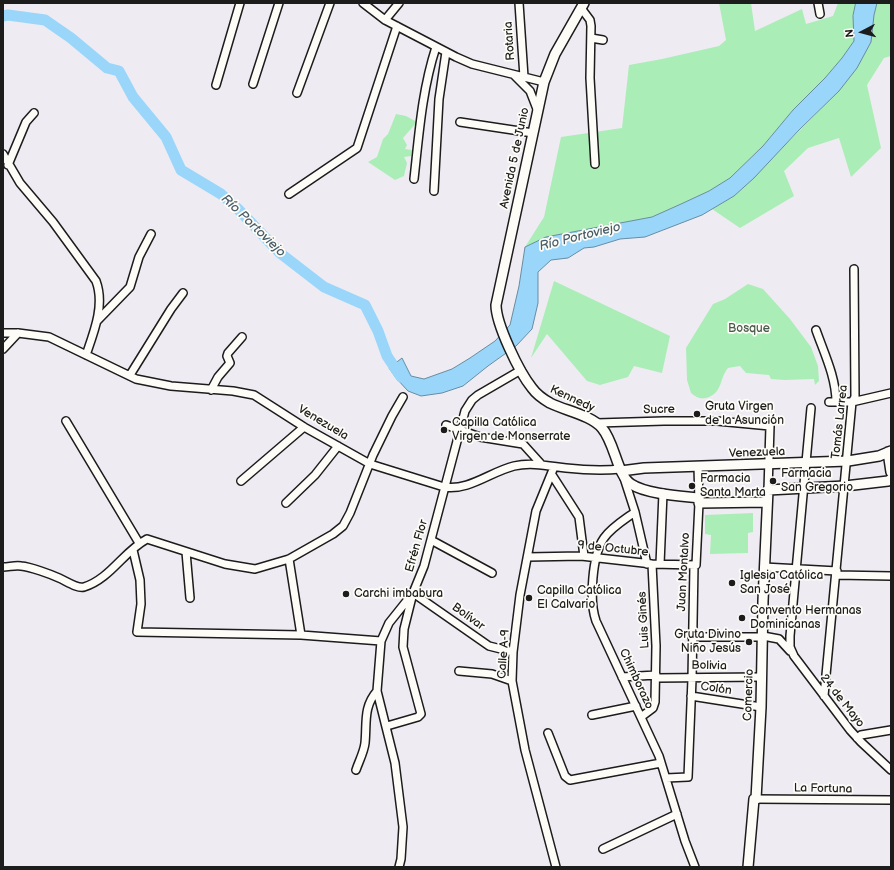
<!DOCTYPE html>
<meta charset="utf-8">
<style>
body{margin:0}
#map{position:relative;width:894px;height:870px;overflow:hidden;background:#eeecf2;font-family:"Balsamiq Sans",sans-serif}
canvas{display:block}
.frame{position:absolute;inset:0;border:4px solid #1c1c1c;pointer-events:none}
.north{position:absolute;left:842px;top:12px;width:40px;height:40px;-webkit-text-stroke:3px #fdfcf7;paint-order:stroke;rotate:264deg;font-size:11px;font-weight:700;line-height:16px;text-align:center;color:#1c1c1c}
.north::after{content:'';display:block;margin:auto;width:14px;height:18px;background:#1c1c1c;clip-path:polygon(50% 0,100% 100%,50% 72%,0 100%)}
</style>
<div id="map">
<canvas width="894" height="870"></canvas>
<div class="frame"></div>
<div class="north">N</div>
</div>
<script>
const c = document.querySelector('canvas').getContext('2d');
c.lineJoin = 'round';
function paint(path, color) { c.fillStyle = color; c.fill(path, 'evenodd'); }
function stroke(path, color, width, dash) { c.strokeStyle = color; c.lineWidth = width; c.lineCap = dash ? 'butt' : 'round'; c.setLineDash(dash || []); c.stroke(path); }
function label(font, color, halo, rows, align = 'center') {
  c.font = font + ' "Balsamiq Sans",sans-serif'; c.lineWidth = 3.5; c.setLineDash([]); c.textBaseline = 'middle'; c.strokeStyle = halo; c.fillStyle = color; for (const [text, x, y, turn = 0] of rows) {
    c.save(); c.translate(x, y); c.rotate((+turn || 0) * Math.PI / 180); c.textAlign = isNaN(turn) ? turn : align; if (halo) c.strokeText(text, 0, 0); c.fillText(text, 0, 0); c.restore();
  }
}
const green = new Path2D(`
 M719,3H751L755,31L802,9L806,24L833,16L838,3H856L853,16L854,41L842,58L825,78L793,110L763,146L730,178L709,191L681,204L652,217L546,237L525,247L544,217L561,137L622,128L629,65L662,59L719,46L726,40Z
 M877,3H891V56L884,58L867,85L881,148L851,177L839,138L808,148L784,171L794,196L740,228L712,209L734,196L839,91L874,15Z
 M396,114L406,116L417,122L403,138L407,145L405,149L412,150L411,156L404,157L407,163L404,176L395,180L368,162L377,157L383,139L388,134Z
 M554,281L670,336L662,373L634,366L628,377L600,385L587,381L547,334L531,358Z
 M748,284L763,289L790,319L811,347L818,366L819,381L815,385L814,379L785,380L771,379L769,375L746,373L740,366L728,368C719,379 723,391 709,397C701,400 697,398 691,393L687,380L686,348L713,304L725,299Z
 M753,513V532L748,533V553L710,554L711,535L705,534V515Z`);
const water = new Path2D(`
 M856,3H877L874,15L871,42L857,68L839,91L799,130L754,178L734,196L702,215L645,237L620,239L594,247L584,248L568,258L551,260L538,272V303L532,329L516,346L488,366L463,386L442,393L421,396L408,391L396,378L389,368L402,358L411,376L424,379L452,369L470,358L495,341L510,325L519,286L525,247L546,237L652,217L681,204L709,191L730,178L763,146L793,110L825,78L842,58L854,41L853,16Z`);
const river = new Path2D(`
 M3,16L8,15L45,20L71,38L107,68L119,71L133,97L166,137L181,170L221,194L238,209L280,253L324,287L365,305L378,331L387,356L401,377`);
const street = new Path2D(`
 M363,3L385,20L456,57L472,64L544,82
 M519,3L524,77
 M818,3L820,14
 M581,8L590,20L591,26L590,78L595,164
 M385,20L399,3
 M591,38L603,40
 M515,76L530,91L537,109
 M253,84L279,3
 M216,85L240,3
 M297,93L330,3
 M460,122L533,133
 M3,154L20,183L53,222L96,281C105,305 94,332 86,355
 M8,165L26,122L34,113
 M414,179C419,134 422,90 436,47
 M434,191L439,99L446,52
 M289,194L357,148L397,26
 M97,321L130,287L139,257L151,234
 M816,330C824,353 836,377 836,402
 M3,333H18L49,337L136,379L171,386L233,391L254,395L304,427L370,464L444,487C469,491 490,472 514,466C531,462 549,466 566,468C584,470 602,471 621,469
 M3,349L18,333
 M130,375L171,309L183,293
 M211,390L218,377L230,363L227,356L228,353L242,337
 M829,402H852L891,393
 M811,408L790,636V647L794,656L850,730L861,742L891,770
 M66,421L139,543
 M597,423L664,421H717L770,426L768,490
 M446,425L480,437L523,444L542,465
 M554,467L536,511L520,595L513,652L512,681L525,750L556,867
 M552,475L579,517L584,556
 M624,478L635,512L647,564
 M241,481L304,427
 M286,503L315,475L338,446
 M635,512C624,520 612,527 604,538C592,555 589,601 596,621L659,756L685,841L695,867
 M431,540L492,573
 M133,550L140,580L141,604L137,632L301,635L381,641
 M186,552L190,598
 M528,557L581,556L652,564L696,565
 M289,559L301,635
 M660,564L663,493
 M3,567C9,567 15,565 21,566C31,567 50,574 59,578C66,581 78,589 84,587C110,579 124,551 147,539L225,564L255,569L289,559L333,534L343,526L350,513L373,455L392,416L403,397
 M764,567L837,571
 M836,575L891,576
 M763,636L779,639L790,651
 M692,637H763
 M459,671L492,674L512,681
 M622,677L656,675
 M656,678L762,677
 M691,696L761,707
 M824,696L852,402L855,397L854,269
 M592,715L636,706
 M641,717L653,708L655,702L656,646L652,564
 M387,726L418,717L421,714L403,647L404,629L413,593L489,646L513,652
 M548,733L565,776L570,780L661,763
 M857,738L861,735L891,730
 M356,770C359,761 364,752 365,743C367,723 363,707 377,691
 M666,778L688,777L692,679L694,565H696L699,503L698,466
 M754,799L891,800
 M603,849L677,814
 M399,867L401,859L403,827L395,763L377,691L381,641L389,623L413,593L424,566L465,411L472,400L478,395L521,370`);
const secondary = new Path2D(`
 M584,3L555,54L544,82L496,305C496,324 519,372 532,388C537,395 543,399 550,403C566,411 591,415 602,428C615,443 617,475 631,484C646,494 681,496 699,498V503L767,502
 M888,452L891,472
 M621,471L644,468L848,461L879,456L891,451
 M748,867L754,799H756L761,707L763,601L768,490L845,486L888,481L891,479`);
const markers = [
 [697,414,4,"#1c1c1c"],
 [444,430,4,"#1c1c1c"],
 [773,481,4,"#1c1c1c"],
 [692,486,4,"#1c1c1c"],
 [732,583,4,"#1c1c1c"],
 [346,594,4,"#1c1c1c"],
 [529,598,4,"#1c1c1c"],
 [742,618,4,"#1c1c1c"],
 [749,642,4,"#1c1c1c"]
];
const streetNames = [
 ["Rotaria",510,41,-94],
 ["Avenida 5 de Junio",515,158,-78],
 ["Kennedy",572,399,25],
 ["Sucre",659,410,-1],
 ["Tomás Larrea",840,422,-84],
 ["Venezuela",323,423,31],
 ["Venezuela",757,453,-2],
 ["Efrén Flor",417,546,-74],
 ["9 de Octubre",613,549,6],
 ["Juan Montalvo",684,572,-87],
 ["Bolívar",468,617,36],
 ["Luis Ginés",644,620,-93],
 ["Calle A-9",504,654,-86],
 ["Bolivia",709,666,1],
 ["Chimborazo",636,679,65],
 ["Colón",716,689,9],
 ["Comercio",749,695,-88],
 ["24 de Mayo",842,701,52],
 ["La Fortuna",823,789,1]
];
const parkNames = [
 ["Bosque",749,329]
];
const poiNames = [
 ["Gruta Virgen",705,407],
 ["de la Asunción",705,421],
 ["Capilla Católica",452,423],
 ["Virgen de Monserrate",452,437],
 ["Farmacia",781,474],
 ["San Gregorio",781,488],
 ["Farmacia",700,479],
 ["Santa Marta",700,493],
 ["Iglesia Católica",740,576],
 ["San José",740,590],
 ["Capilla Católica",537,591],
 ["El Calvario",537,605],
 ["Carchi imbabura",354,594],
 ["Convento Hermanas",750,611],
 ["Dominicanas",750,625],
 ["Gruta Divino",741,635,"right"],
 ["Niño Jesús",741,649,"right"]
];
const waterNames = [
 ["Río Portoviejo",253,226,44],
 ["Río Portoviejo",580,237,-14]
];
paint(green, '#abedb7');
paint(water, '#99d6fa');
stroke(water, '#678ca1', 1);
stroke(river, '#99d6fa', 11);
stroke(street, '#1c1c1c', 10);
stroke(secondary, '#1c1c1c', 12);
stroke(street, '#fdfcf7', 7);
stroke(secondary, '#fdfcf7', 9);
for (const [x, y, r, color] of markers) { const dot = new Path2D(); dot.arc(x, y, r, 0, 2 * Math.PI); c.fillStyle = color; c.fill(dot); stroke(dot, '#fdfcf7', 1.5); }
label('12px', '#1c1c1c', '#fdfcf7', streetNames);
label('12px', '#475b4a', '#fdfcf7', parkNames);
label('12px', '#1c1c1c', '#fdfcf7', poiNames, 'left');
label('italic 13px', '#485d6a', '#fdfcf7', waterNames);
</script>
